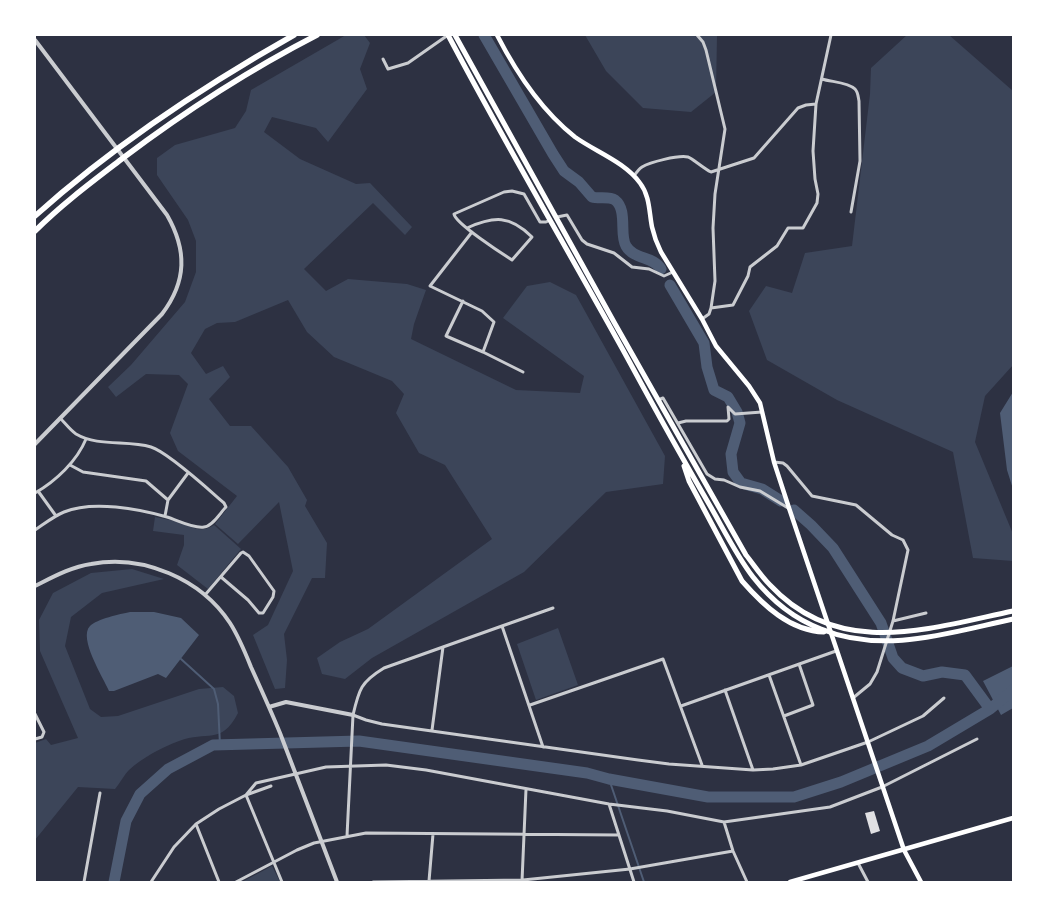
<!DOCTYPE html>
<style>
body{margin:0}
#map{position:relative;width:1048px;height:917px;overflow:hidden;background:#2d3142;font-family:Ubuntu,sans-serif}
canvas{display:block}
.frame{position:absolute;inset:0;border:36px solid #fff;pointer-events:none}
</style>
<div id="map">
<canvas width="1048" height="917"></canvas>
<div class="frame"></div>
</div>
<script>
const c = document.querySelector('canvas').getContext('2d');
c.lineJoin = 'round';
function paint(path, color) { c.fillStyle = color; c.fill(path, 'evenodd'); }
function stroke(path, color, width, dash) { c.strokeStyle = color; c.lineWidth = width; c.lineCap = dash ? 'butt' : 'round'; c.setLineDash(dash || []); c.stroke(path); }
const green = new Path2D(`
 M346,35H364L370,43L360,69L367,89L328,142L316,128L272,117L264,132L300,159L356,184L370,183L412,227L405,235L373,203L304,269L326,291L348,279L407,284L426,290L414,324L411,339L516,390L580,393L584,376L503,318L527,286L550,282L576,295L665,456L663,484L606,492L524,572L372,658L345,679L322,674L317,658L340,642L368,629L492,539L445,465L419,453L396,413L404,394L392,381L334,357L307,332L288,300L235,322L217,323L205,329L191,353L206,374L223,366L230,377L209,399L230,426H251L288,467L307,500L305,506L327,543L325,578H312L284,634L287,660L285,688L275,689L253,635L268,625L293,571L279,502L238,544L215,524L237,496L178,451L170,433L188,384L179,375L146,374L116,397L108,387L131,365L185,302L196,272V241L188,220L157,175V158L175,145L235,128L246,111L251,90Z
 M585,35H717L716,92L691,112L643,108L606,71Z
 M907,35H949L1013,91V365L985,396L975,442L1013,534V561L973,558L953,452L837,400L767,360L749,311L766,286L792,293L805,253L852,246L870,94L871,68Z
 M155,517C163,519 172,520 179,522C192,527 201,534 214,525L241,549L208,589L177,565L184,545V535L153,531Z
 M132,569L164,579L102,593L71,617L65,646L90,709L101,717L118,716L199,689L223,687L234,696L238,713C221,746 207,730 179,741C162,747 142,758 129,770C124,775 120,783 115,789L78,787L35,840V743L46,739L51,745L78,738L40,651L39,620L53,593L91,573Z
 M558,628L578,685L536,700L517,644Z
 M272,866L280,882H242Z`);
const water = new Path2D(`
 M1013,392V489L1007,470L1000,413Z
 M130,612H154L181,618L199,635L166,678L158,674L114,691H109C103,677 78,638 90,626C97,619 120,614 130,612Z
 M1013,666V708L1001,715L983,681Z`);
const stream = new Path2D(`
 M181,659L214,689L218,704L220,745
 M609,779L644,882`);
const river = new Path2D(`
 M484,35L553,154L564,171L579,182L592,197C599,199 609,196 615,200C628,210 619,235 626,246C634,260 654,256 661,269
 M670,285L704,343L707,367L714,390L728,397L737,412L740,423L731,454L733,472L741,483L762,489L781,501
 M794,510L811,525L833,548L881,623L893,658L902,668L923,676L942,672L965,675L990,709
 M114,882L126,821L140,794L168,769L213,745L359,741L587,773L609,779L708,797H794L841,782L928,746L990,709L1013,690`);
const building = new Path2D(`
 M874,811L880,831L871,834L865,813Z`);
const minor = new Path2D(`
 M697,35L703,42L706,50L725,129L715,194L713,228L715,281L711,308L709,314L702,319
 M383,59L388,69L408,63L448,35
 M822,79C831,82 848,82 855,89C858,92 858,96 859,101L860,161L851,212
 M634,176C636,173 639,169 642,167C650,162 678,155 688,157C692,158 703,168 711,172L754,158L798,108L806,105L816,104
 M557,217L567,215L582,240L587,244L614,253L632,267L649,269L664,276L673,272
 M467,228C494,216 510,215 532,237L512,260C501,253 455,223 454,214L504,192L512,191L524,194L540,222H546L550,220
 M472,232L430,286L482,311L494,322L483,352L523,372
 M463,301L446,336L483,352
 M711,308L733,305L748,276L750,267L777,246L788,228H803L817,203L818,194L815,179L813,151L816,104L831,35
 M658,400L663,398L707,474L715,479L724,480L740,487L760,491L788,508
 M678,423L686,421H727L729,419L728,407L735,414L762,412
 M774,462L783,463L787,466L812,496L856,505L892,535L903,540L908,550L893,621L877,672L870,684L853,698
 M70,465L83,472L146,481L168,500
 M38,491L56,516
 M35,493C56,481 77,461 86,439
 M165,516L168,500L188,473
 M35,530C44,524 54,516 64,512C93,500 139,509 167,517C177,520 194,529 204,527C213,526 220,513 226,507L224,503C209,490 168,452 151,447C127,440 98,447 76,434C70,430 65,423 60,418
 M205,595L241,553L243,552L249,556L274,591L273,597L263,613H259L248,600L221,577
 M893,621L926,613
 M502,626L553,608
 M769,675L801,765
 M725,690L753,770
 M530,705L663,659L702,765
 M681,706L836,651
 M35,714L44,732L42,737L35,739
 M353,715L366,720L382,724L638,760L669,764L753,770L773,769L801,765L868,742L923,716L944,698
 M784,716L813,705L799,664
 M432,730L443,647
 M271,786L246,795L282,882
 M609,804L634,882
 M724,822L733,851L747,882
 M196,824L219,882
 M347,836L353,715C359,689 361,682 384,668L502,626L543,747
 M858,863L868,882
 M429,881L433,834
 M522,881L526,789
 M84,882L100,793
 M151,882L174,847L196,824L219,809L246,795L256,783L326,767L386,765L426,770L609,804L667,811L724,822L830,807L882,787L977,739
 M236,882L297,850L314,843L366,833L619,835
 M373,882L523,880L630,869L733,851`);
const tertiary = new Path2D(`
 M35,40L167,215C187,250 187,281 162,314L35,444
 M35,586C53,577 71,567 91,564C143,554 201,579 230,623C239,637 245,652 251,667C261,689 271,711 280,733C299,783 318,832 337,882
 M269,707L286,702L353,715`);
const secondary = new Path2D(`
 M497,35C516,72 542,111 575,137C596,152 625,162 640,183C650,196 649,212 652,227C654,236 657,244 661,252L702,319L716,346L749,386L760,403L774,462L789,508L904,850L921,882`);
const primary = new Path2D(`
 M790,882L1013,818`);
const trunk = new Path2D(`
 M448,35C506,145 569,252 629,361C655,409 681,456 709,504C723,528 736,555 753,577C771,600 795,619 821,629C884,655 951,632 1013,619
 M455,35L614,322L746,555C754,565 761,576 770,585C839,659 927,629 1013,611
 M684,466L689,481L742,581C763,605 790,631 824,632`);
const motorway = new Path2D(`
 M35,216C114,145 202,87 294,35
 M35,231C62,204 93,181 123,158C184,112 249,70 317,35`);
paint(green, '#3c4559');
paint(water, '#4f5d75');
stroke(stream, '#4f5d75', 2);
stroke(river, '#4f5d75', 11);
paint(building, '#e0e0e3');
stroke(minor, '#caccd0', 3);
stroke(tertiary, '#caccd0', 4);
stroke(secondary, '#fff', 4.5);
stroke(primary, '#fff', 4.5);
stroke(trunk, '#fff', 5);
stroke(motorway, '#fff', 5.5);
</script>
